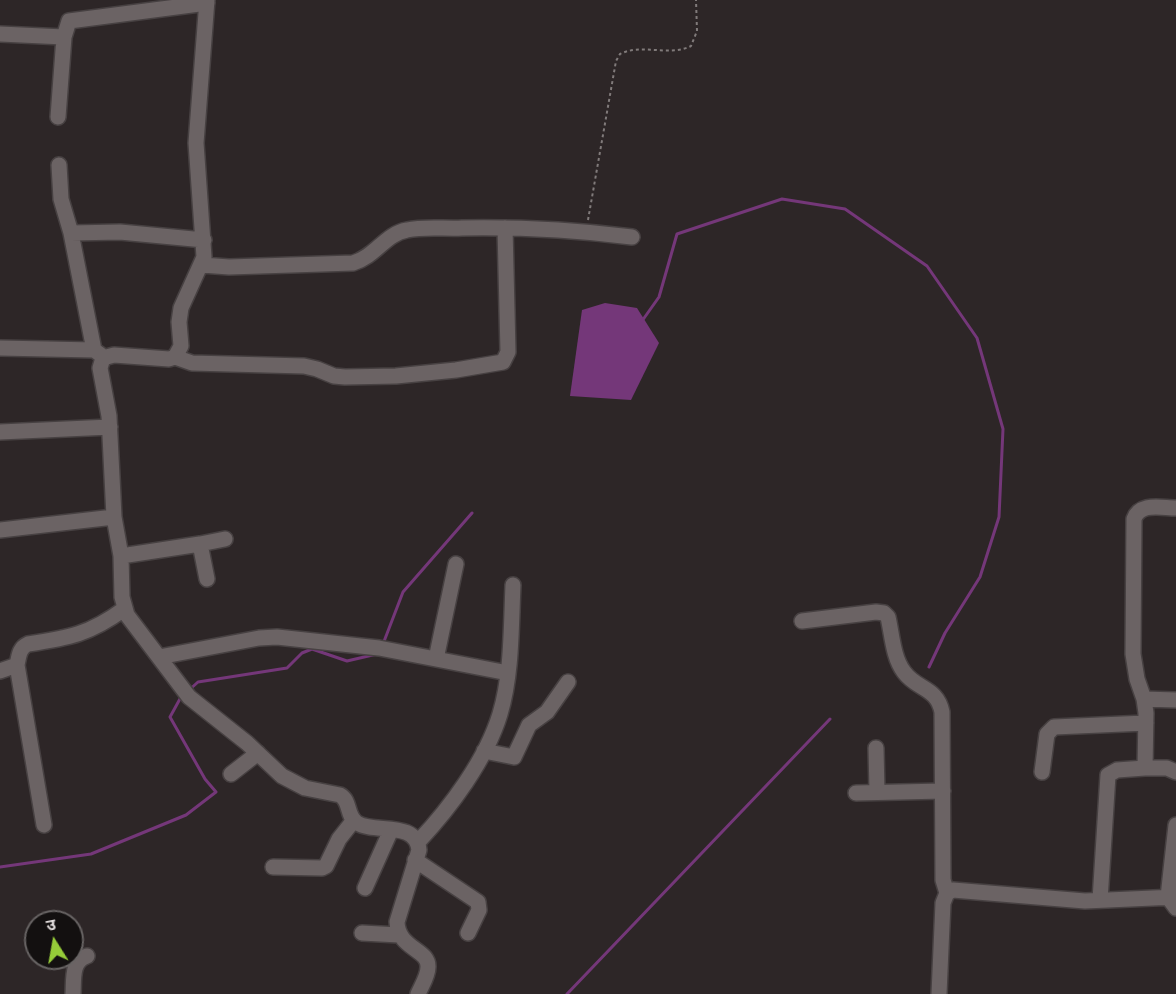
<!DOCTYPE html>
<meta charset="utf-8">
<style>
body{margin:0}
#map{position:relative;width:1176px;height:994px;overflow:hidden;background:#2d2627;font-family:"Noto Sans","Noto Sans Devanagari",sans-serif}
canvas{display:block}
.north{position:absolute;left:24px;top:910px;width:60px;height:60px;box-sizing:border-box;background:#131010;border:2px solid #676363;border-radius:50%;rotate:349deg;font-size:16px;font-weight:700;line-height:24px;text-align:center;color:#e4dfdf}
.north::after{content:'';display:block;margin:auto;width:21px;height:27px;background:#96cc39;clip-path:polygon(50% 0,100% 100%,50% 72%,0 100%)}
</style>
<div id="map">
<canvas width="1176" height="994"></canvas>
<div class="north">उ</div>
</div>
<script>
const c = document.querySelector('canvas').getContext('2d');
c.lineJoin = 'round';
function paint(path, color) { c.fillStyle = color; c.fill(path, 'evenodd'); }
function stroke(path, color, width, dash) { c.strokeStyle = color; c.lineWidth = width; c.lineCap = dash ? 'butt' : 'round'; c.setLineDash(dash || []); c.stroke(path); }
const water = new Path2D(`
 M605,303L637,308L659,343L631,400L570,396L582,310Z`);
const stream = new Path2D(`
 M642,321L659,297L677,234L782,199L845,209L927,266L977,338L1003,429L999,517L980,577L945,633L929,667
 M383,644L403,592L472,513
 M188,691L198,682L287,668L302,653L312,649L347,661L377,654
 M0,867L91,854L186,815L216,792L205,779L170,717L181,697
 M567,994L830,719`);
const path = new Path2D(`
 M588,220L616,61L620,54C642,43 669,57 691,46L697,31L696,0`);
const minor = new Path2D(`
 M207,0L196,143L204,257L181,308L179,322L181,346L175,357L169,359L114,355L103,358L100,368L109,416L114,517L121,556L122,597L127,615L189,697L247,743L282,776L305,788L340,795C351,801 346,816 357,823C375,834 416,820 419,850L397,922C398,949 429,949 428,967C428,976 422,985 418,994
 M0,34L64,37
 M58,117L64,37L69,21L207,3
 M59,165L61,199L71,233L120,232L204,240
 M71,233L94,350
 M202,265L229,267L353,263C376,256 385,234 407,230C425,226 445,229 462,228C520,227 576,230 632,237
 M0,348L94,350L101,355
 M175,357L192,363L304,366L317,369L334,376L345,377L396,376L456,370L503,362L508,352L505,228
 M0,432L110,427
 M0,530L114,517
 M200,544L225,539
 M121,556L200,544L207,579
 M802,621L876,612L884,613L888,617C892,634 893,658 904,672C917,690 937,687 942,712L943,880L947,893
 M159,657L259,638L277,637L379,648L508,673
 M436,659L456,564
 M0,671L17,665
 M1144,699L1176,700
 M876,748L877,792
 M484,751L514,757L529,725L547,712L568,682
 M1145,768H1167L1176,772
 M1042,772L1047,734L1054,727L1146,723
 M231,774L258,753
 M856,793L943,791
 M44,825L17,665C19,656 19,648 28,644C69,638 90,634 124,609
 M1176,825L1168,897L1176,908
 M418,842C450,808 486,760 500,714C512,674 511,628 513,585
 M415,860L478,902L479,910L468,933
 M273,867L322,868L326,866L339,839L354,820
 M365,888L391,830
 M1100,900L1108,775L1117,770L1145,768L1146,713L1144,699L1137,679L1133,654L1134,519C1140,502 1161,508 1176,508
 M362,933L399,935
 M73,994C74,980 71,961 87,956
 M939,994L943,903L947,893L953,890L1085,901L1176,897`);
paint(water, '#743779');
stroke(stream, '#743779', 3);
stroke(minor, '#474142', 18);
stroke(path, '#817b7b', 2, [3, 3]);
stroke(minor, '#6b6364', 15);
</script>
